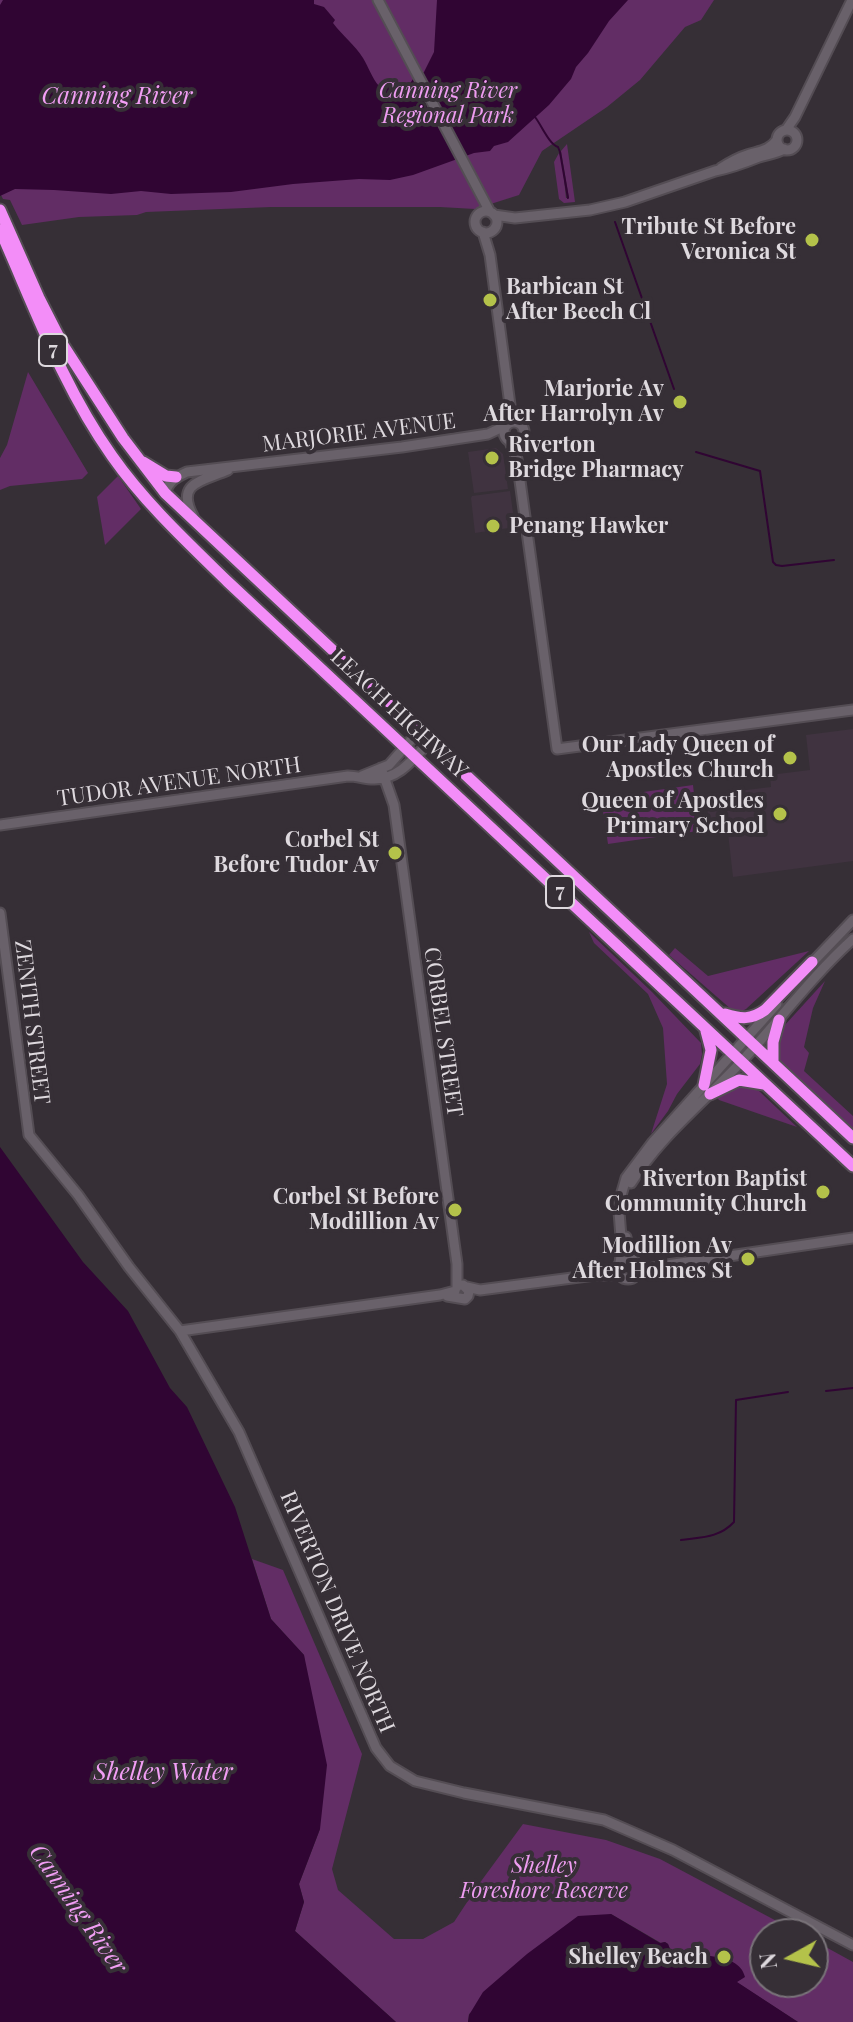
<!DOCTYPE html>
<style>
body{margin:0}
#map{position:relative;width:853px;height:2022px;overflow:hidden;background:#362f36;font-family:"Playfair Display",serif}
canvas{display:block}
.north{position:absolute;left:749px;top:1918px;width:80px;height:80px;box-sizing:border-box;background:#362f36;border:2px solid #797379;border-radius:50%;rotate:262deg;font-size:22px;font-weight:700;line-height:32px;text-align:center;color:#ded9de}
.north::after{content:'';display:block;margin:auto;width:28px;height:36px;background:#b4c24a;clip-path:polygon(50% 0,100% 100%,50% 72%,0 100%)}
</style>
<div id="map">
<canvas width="853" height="2022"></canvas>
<div class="north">N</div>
</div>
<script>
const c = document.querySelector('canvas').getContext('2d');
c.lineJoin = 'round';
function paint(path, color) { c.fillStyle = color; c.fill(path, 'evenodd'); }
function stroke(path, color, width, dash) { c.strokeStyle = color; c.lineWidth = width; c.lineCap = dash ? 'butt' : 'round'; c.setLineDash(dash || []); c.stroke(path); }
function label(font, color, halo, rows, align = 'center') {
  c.font = font + ' "Playfair Display",serif'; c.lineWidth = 8; c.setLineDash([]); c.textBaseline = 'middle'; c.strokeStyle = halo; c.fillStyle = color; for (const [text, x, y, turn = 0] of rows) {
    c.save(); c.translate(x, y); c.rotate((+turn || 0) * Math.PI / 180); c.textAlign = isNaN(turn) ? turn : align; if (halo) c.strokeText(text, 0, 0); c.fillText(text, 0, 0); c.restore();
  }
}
const built = new Path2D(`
 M496,448L503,454L508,489L474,493L468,452Z
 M510,491L515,527L475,533L471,498L472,496Z
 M853,729V861L733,877L728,833L711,834L705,795L771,787L770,775L810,770L806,735Z`);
const green = new Path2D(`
 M0,0H714L701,20L685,27L640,80L607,107L542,151L519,195L475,209L440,207H271L146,212L137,215L79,217L22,225L10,200L3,199L0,193Z
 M567,144L575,202L564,203L559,199L554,162L559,153L562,161L566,198H569L561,151Z
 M28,372L88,473L82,479L10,486L0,490V458L7,445Z
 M118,476L141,509L105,545L97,497Z
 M693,785L698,831L608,844L601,798Z
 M589,932L652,992L701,1043L702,1054L700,1064L677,1094L668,1111L651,1134L667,1084L663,1028L648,994L594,943Z
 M675,948L708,976L809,951L746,1009L740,1012L732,1010L669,955Z
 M825,981L813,1008L804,1047L809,1053L804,1071L853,1116V1132L777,1060L779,1042L784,1026Z
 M745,1085L759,1091L797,1127L719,1100L716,1096L729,1087Z
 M252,1559L283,1570L362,1754L332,1869L338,1890L394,1939H423L454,1922L479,1884L523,1824L606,1840L660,1859L801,1934H765V1982H813V1940L853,1962V2022H798L736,1982L741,1979C726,1971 710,1960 694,1954C686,1950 678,1953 670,1949L668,1944L665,1942L661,1943L611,1914L469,2014L468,2022H396L295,1931L304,1902L299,1884L320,1829L304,1655L271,1619Z`);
const water = new Path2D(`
 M3,0H314V4L324,7L335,20L333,23C342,35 355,45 363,58C369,68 372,78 379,86C390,86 394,89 407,88L413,79L424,72L434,52L437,0H628L609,21L588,53L576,67L571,79L549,105L508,142L494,146L490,151L474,153L413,175L390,180L359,179L293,184L231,192L171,194L141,191L111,194L54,190L15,189L0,196V5Z
 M0,1147L83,1262L128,1311L170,1388L187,1407L235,1507L271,1619L304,1655L327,1765L320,1829L299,1884L304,1902L295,1931L396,2022H0Z
 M611,1914L660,1943L665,1942L668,1944L670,1949C688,1959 739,1949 745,1977L737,1982L798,2022H468L469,2015L483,1992L527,1954L578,1916Z`);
const stream = new Path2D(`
 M535,117C542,126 549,144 558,147L560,152L568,198
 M615,222L674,389
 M696,452L760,471L773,562L776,565L782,566L834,560
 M826,1391L853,1388
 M681,1540C702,1537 719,1538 734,1522L736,1400L788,1392`);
const secondary = new Path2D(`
 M378,0L490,212
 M786,130L795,117L852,0
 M777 140a10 10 0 1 1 20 0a10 10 0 1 1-20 0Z
 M721,168C729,163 737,158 747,155C759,151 769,151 777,140
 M475 222a11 11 0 1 1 22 0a11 11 0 1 1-22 0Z
 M494,215L515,218L590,210L625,202L715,171C731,168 744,163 759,157C768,154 776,154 784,149
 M483,232L490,255L510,405L509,423
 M504 432a10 10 0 1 1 20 0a10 10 0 1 1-20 0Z
 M510,442L517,459L557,749L853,710
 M165,493C169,481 176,477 187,472L402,447L488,434L507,425
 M193,516C175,482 203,481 228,470
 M381,768L394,805L457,1264V1287
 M362,776L389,765L419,731
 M0,825L348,776C357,776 365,779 373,779C399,780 414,758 430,741
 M0,913L29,1135L78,1195L129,1267L180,1331L239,1432L376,1748L390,1766L415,1781L464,1793L604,1820L673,1850L853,1945
 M810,965L853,920
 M631,1183C660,1136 705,1101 742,1061C779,1021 812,976 853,939
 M626,1237L627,1246L633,1260
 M618 1269a10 10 0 1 1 20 0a10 10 0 1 1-20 0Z
 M620,1263L622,1249L619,1212L620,1199L626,1178L653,1142L777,1004
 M638,1271L667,1265L853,1238
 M467,1287L480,1290L595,1275H620
 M447,1296L465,1299L468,1296L469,1291L463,1285
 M180,1331L440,1295L455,1291`);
const highway = new Path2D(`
 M0,210L39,298L63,345L123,438L165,493L853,1138
 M0,230C34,306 63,387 112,456C145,503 187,542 228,582L853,1166
 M143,462L166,476L176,477
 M725,1014C741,1019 751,1020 765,1010L812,962
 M773,1063V1042L779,1020
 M704,1085L711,1050L706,1031
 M710,1094L739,1080L764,1084`);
const markers = [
 [812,240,8,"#b4c24a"],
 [490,300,8,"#b4c24a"],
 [680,402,8,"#b4c24a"],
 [492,458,8,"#b4c24a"],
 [493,526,8,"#b4c24a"],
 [790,758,8,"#b4c24a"],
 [780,814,8,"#b4c24a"],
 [395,853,8,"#b4c24a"],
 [823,1192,8,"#b4c24a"],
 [455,1210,8,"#b4c24a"],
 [748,1259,8,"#b4c24a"],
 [724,1957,8,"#b4c24a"]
];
const shields = [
 [53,350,28],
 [560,892,28]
];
const shieldNames = [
 ["7",53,350],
 ["7",560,892]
];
const parkNames = [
 ["Canning River",448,91],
 ["Regional Park",448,116],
 ["Shelley",544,1866],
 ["Foreshore Reserve",544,1891]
];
const poiNames = [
 ["Tribute St Before",796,227],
 ["Veronica St",796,252],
 ["Barbican St",506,287,"left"],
 ["After Beech Cl",506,312,"left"],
 ["Marjorie Av",664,389],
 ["After Harrolyn Av",664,414],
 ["Riverton",508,445,"left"],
 ["Bridge Pharmacy",508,470,"left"],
 ["Penang Hawker",509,526,"left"],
 ["Our Lady Queen of",774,745],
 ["Apostles Church",774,770],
 ["Queen of Apostles",764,801],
 ["Primary School",764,826],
 ["Corbel St",379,840],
 ["Before Tudor Av",379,865],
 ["Riverton Baptist",807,1179],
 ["Community Church",807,1204],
 ["Corbel St Before",439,1197],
 ["Modillion Av",439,1222],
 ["Modillion Av",732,1246],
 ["After Holmes St",732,1271],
 ["Shelley Beach",708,1957]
];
const streetNames = [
 ["MARJORIE AVENUE",359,433,-7],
 ["LEACH HIGHWAY",399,714,43],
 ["TUDOR AVENUE NORTH",179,782,-8],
 ["ZENITH STREET",32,1022,83],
 ["CORBEL STREET",443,1032,82],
 ["RIVERTON DRIVE NORTH",337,1612,67]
];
const waterNames = [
 ["Canning River",117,97],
 ["Shelley Water",163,1773],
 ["Canning River",78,1909,55]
];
paint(built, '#403340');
paint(green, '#622d65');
paint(water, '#300533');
stroke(stream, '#300533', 2);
stroke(secondary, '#544d54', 13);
stroke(highway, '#544d54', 15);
stroke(secondary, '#69616a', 9);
stroke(highway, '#f38df8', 11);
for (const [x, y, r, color] of markers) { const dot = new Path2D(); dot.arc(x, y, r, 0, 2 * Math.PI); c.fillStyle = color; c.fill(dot); stroke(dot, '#362f36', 3); }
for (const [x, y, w] of shields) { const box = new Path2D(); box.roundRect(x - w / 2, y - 16, w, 32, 6); c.fillStyle = '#362f36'; c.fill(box); stroke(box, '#ded9de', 2); }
label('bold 20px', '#ded9de', null, shieldNames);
label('italic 22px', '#ee9cf1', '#362f36', parkNames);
label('bold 22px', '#ded9de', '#362f36', poiNames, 'right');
label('22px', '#ded9de', '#362f36', streetNames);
label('italic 24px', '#f19ef4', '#362f36', waterNames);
</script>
